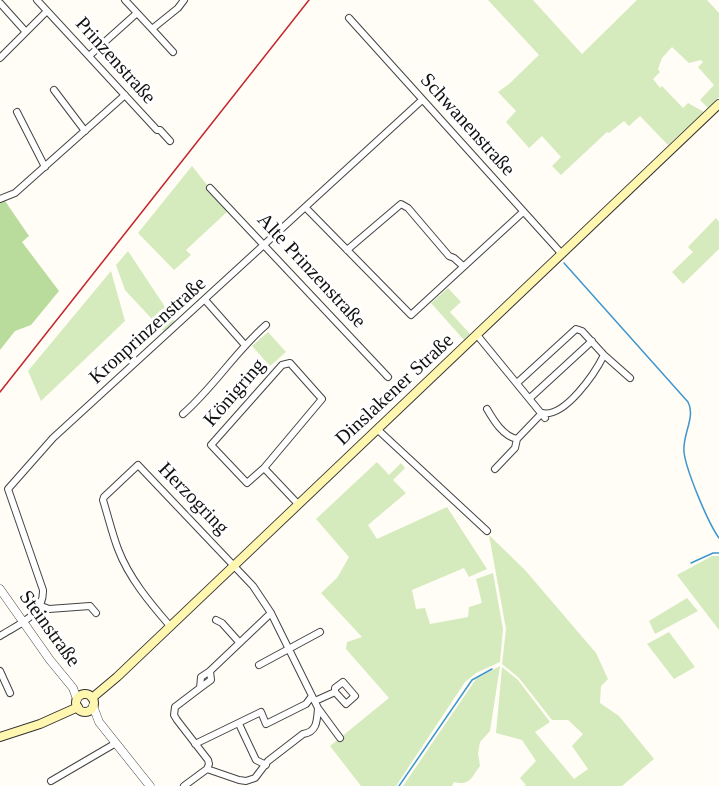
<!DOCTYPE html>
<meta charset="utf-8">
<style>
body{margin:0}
canvas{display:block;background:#fffdf5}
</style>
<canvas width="719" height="786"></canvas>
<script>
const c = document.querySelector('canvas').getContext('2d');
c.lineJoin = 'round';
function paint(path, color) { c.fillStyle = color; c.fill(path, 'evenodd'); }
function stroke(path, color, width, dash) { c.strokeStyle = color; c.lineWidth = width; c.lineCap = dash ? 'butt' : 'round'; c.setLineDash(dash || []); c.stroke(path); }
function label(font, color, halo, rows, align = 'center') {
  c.font = font + ' "Times New Roman",serif'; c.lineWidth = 6; c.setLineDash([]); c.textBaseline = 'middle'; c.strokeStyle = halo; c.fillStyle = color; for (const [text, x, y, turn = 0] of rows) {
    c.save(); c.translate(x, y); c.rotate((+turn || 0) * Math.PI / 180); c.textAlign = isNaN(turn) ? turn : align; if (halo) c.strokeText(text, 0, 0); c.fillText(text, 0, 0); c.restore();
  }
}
const green = new Path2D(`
 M488,0H533L582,54L637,0H707L719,13V97L708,108L700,100L714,85L698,67L703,62L701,60L689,63L672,47L662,58L658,69L660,72L653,79L660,88L662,86L683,108L688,103L704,112L668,145L640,116L629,126L624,121L609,133L607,132L561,175L552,166L561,157L542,136L529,148L506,122L516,111L498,92L509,84L539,55Z
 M192,166L228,211L186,250L191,255L174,270L138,233Z
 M716,218L719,222V249L683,284L672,272L693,252L688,247Z
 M128,251L175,322L164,332L125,290L116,265Z
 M111,271L125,321L41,401L28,371Z
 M448,288L461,302L450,312L470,334L464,340L431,303Z
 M268,332L286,352L270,366L252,346Z
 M377,462L389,475L401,463L405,468L393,480L406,493L368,525L377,539L447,507L487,569L469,577L464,568L412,590L416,609L425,608L430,624L468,617L469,607L482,603L476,579L493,573L503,629L500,662L476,673L465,682L396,786H361L330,746L389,698L346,649L347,642L362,637L321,593L337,578L349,557L316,519Z
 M489,535L525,570L596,653L608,679L601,686L600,703L619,716L654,759L622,786H524L526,785L520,778L536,761L522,740L496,733L502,667L518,680L550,722L535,732L574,779L588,769L572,746L583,734L568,720H552L519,678L502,664L506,629Z
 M712,556H719V630L677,575Z
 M687,598L698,611L655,634L649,621Z
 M669,632L695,667L674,679L647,644Z
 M500,666L490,731L480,742L478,753L480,766C471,778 470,786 454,782L452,786H403L476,679Z`);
const forest = new Path2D(`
 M3,198L29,236L22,242L59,291L31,325L15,331L0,350V199Z`);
const stream = new Path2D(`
 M564,263L688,402C696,417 682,435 684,452C686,470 708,523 719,538
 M691,563L713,553H719
 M399,786L472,680L492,669`);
const minor = new Path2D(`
 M37,0L157,130H160L170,141
 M125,0L152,29L178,8L184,0
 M0,3L26,32
 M349,18L561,253
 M152,29L173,52
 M89,56L137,13
 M0,58L47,11
 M54,90L85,131
 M17,112L45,167
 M210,188L388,377
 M0,199L15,193L125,95
 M306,208L411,315L523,212
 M347,250L401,204L408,208L449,256L454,258L463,266
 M206,301L244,344
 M477,335L545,418
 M517,383L576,329L582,331L604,355L630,378
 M530,398L592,341
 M487,409C494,421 503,436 517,439L542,413C565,418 595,373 604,355
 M183,414C214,387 235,352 266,325
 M377,429L487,531
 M264,468L322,399L290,363L282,365L211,445L247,483L264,468L298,504
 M495,469L515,448L517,439
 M41,606L49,609L90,606L96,613
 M216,620L222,623L239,642
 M170,626C150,603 129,578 118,549C112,533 108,516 103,500L104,497L138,465L253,586L271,613L318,708
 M0,636C19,624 44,615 43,590L8,489L53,438L422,100
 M259,665L320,632
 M0,671L10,693
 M200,688L211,680L210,671
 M315,701L335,692V688L343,682L355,696L346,704L335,692
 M239,724L256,760L266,765
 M195,744L261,712L266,724L306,704L312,696
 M207,769L209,764L208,760L177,720L174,715L175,707L200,688L201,677L210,671L271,613
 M51,781L116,743
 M184,786L207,769L239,780L246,781L255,778L268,761L303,734C317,732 317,721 318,708L340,738`);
const tertiary = new Path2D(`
 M0,589L50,660L73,688L77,699
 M93,706L99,722L150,786`);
const secondary = new Path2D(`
 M76 703a9 9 0 1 1 18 0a9 9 0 1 1-18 0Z
 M92,698L117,677L719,104
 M0,737L40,724L78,707`);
const rail = new Path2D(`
 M0,392L309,0`);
const streetNames = [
 ["Prinzenstraße",115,61,48],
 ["Schwanenstraße",467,125,48],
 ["Alte Prinzenstraße",311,271,47],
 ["Kronprinzenstraße",148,331,-42],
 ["Dinslakener Straße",395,390,-43],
 ["Königring",235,393,-49],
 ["Herzogring",193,499,46],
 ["Steinstraße",49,629,54]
];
paint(green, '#d5ebbd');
paint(forest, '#b9dc9c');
stroke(stream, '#3f96cf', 1.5);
stroke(minor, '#444', 8);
stroke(tertiary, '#444', 9);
stroke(secondary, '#333', 10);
stroke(minor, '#fff', 6);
stroke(tertiary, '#fff', 8);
stroke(secondary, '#fff6b0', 8);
stroke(rail, '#c4262e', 1.5);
label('20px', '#111', '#fff', streetNames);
</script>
